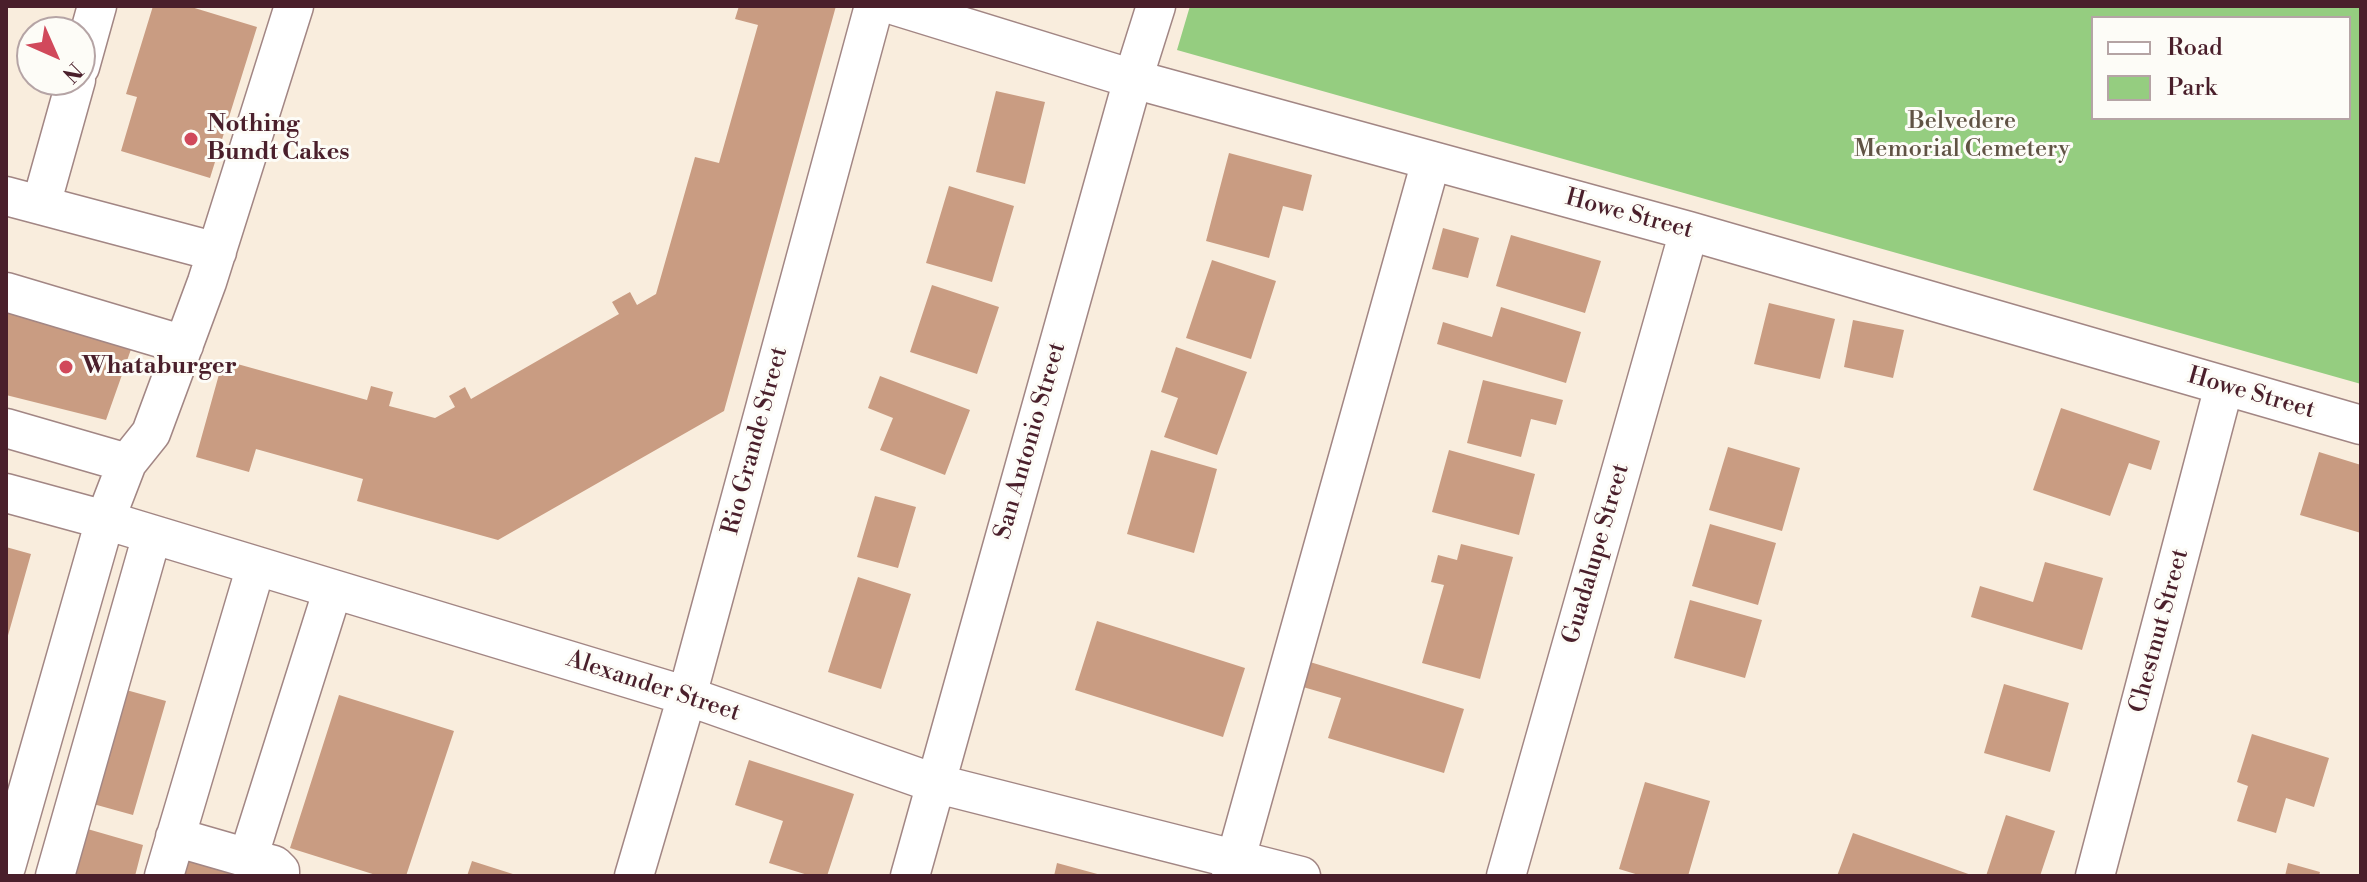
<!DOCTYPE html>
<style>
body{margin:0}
#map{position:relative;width:2367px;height:882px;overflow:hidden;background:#f9eddd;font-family:"Libre Bodoni",serif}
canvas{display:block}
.frame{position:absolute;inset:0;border:8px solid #4a1f2b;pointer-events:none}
.legend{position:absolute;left:2091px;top:16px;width:260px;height:104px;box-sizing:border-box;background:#fdfcf7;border:2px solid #b5a4a5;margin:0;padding:10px 14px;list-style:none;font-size:24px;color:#4a1f2b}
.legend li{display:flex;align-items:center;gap:16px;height:40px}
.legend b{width:40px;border:2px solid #b5a4a5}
.north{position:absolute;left:16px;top:16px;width:80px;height:80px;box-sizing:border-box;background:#fdfcf7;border:2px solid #b5a4a5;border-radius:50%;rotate:135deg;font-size:22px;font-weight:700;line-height:32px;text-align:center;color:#4a1f2b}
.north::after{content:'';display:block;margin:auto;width:28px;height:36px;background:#d1495b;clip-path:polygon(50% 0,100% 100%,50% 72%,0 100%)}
</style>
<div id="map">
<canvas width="2367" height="882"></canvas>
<div class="frame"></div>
<ul class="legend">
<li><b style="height:10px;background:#fff"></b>Road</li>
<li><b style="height:22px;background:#95cd80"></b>Park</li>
</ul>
<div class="north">N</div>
</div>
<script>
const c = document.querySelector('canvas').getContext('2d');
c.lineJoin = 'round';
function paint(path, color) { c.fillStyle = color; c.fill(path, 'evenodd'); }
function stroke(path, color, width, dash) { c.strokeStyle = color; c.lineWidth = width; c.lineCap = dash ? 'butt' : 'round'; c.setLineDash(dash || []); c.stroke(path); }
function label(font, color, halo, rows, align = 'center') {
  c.font = font + ' "Libre Bodoni",serif'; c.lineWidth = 6; c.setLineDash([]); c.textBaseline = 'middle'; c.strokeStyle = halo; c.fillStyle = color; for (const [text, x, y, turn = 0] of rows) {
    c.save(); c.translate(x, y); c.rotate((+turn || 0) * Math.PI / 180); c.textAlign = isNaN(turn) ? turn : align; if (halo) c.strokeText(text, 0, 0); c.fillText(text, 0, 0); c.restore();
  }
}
const green = new Path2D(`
 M1190,6H2361V384L1177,50ZM2093,18H2349V118H2093Z`);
const building = new Path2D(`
 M153,6H188L257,27L210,178L121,151L137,97L126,94Z
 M739,6H836L724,411L498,540L357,501L363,479L256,449L249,472L196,457L223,360L367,400L371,386L393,392L389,406L435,418L455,407L449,396L465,387L471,399L619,314L612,302L630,292L637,305L656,294L695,157L719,163L758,25L735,19Z
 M996,91L1045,102L1025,184L976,172Z
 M1229,153L1312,175L1303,211L1283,206L1269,258L1206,241Z
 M949,186L1014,206L992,282L926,263Z
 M1443,228L1479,238L1468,278L1432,269Z
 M1511,235L1601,261L1585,313L1496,286Z
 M1212,260L1276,281L1251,359L1186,338Z
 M932,285L999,307L977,374L910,352Z
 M6,300L135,338L106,420L6,395Z
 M1769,303L1835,319L1820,379L1754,364Z
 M1501,307L1581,332L1566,383L1437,344L1443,322L1492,337Z
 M1853,320L1904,330L1893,378L1844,367Z
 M1176,347L1247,372L1217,455L1164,437L1178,398L1161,392Z
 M880,376L970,410L945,475L880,450L893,418L868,408Z
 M1483,380L1563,400L1556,425L1531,419L1521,457L1467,443Z
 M2061,408L2160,441L2151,470L2129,463L2110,516L2033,490Z
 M1728,447L1800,468L1782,531L1709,510Z
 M1151,450L1217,469L1194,553L1127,534Z
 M1449,450L1535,474L1519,535L1432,512Z
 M2319,452L2361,465V533L2300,515Z
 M875,496L916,507L898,568L857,557Z
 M1710,524L1776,543L1758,605L1692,586Z
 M1461,544L1513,557L1480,679L1422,663L1444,585L1431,582L1438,555L1457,560Z
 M6,547L31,554L7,639H6Z
 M2045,562L2103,578L2082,650L1971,617L1980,586L2033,602Z
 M858,577L911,594L881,689L828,672Z
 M1690,600L1762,620L1745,678L1674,658Z
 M1097,621L1245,668L1223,737L1075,690Z
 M1310,662L1464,709L1444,773L1328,738L1341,698L1303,687Z
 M2004,684L2069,703L2050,772L1984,753Z
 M119,688L166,701L133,815L86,802Z
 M339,695L454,731L406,876H379L290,848Z
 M2252,734L2329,758L2314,807L2286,798L2276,833L2237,821L2248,786L2237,782Z
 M749,760L854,794L827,876H811L769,863L783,821L735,805Z
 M1645,782L1710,801L1688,876H1642L1619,869Z
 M2006,815L2055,831L2040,876H1986Z
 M84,828L143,845L135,876H71Z
 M1853,833L1974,876H1837Z
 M186,858L250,876H181Z
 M472,861L516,875V876H467Z
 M1057,863L1101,875V876H1054Z
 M2288,863L2320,872L2319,876H2285Z`);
const minor = new Path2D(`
 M896,6L1133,79L1689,231L2361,425
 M80,67L97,6
 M6,196L217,252
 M41,205L76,80
 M6,292L184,345
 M6,428L127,463
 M6,493L105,520L687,696L934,783L1301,876
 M175,837L248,858
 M6,867L105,520L127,463L151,433L207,282L294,6
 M55,876L152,535
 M164,876L256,566
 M280,876V871L274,865L248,858L333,589
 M634,876L687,696L874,6
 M910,876L1133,79L1156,6
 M1231,876L1431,161
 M1506,876L1689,231
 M2095,876L2224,386`);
const markers = [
 [191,139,8,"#d1495b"],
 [66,367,8,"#d1495b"]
];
const parkNames = [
 ["Belvedere",1962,122],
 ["Memorial Cemetery",1962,150]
];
const poiNames = [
 ["Nothing",207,125],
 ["Bundt Cakes",207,153],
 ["Whataburger",82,367]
];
const streetNames = [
 ["Howe Street",1629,215,15],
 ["Howe Street",2251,394,16],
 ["Rio Grande Street",756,441,-75],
 ["San Antonio Street",1031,441,-74],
 ["Guadalupe Street",1597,554,-74],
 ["Chestnut Street",2160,631,-75],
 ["Alexander Street",653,687,18]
];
paint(green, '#95cd80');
paint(building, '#c99c82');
stroke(minor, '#a28684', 41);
stroke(minor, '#fff', 38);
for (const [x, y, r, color] of markers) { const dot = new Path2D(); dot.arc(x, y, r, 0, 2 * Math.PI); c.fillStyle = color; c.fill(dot); stroke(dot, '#fdfcf7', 3); }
label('24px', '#605344', '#fdfcf7', parkNames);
label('bold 24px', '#4a1f2b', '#fdfcf7', poiNames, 'left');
label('24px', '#4a1f2b', '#fdfcf7', streetNames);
</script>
